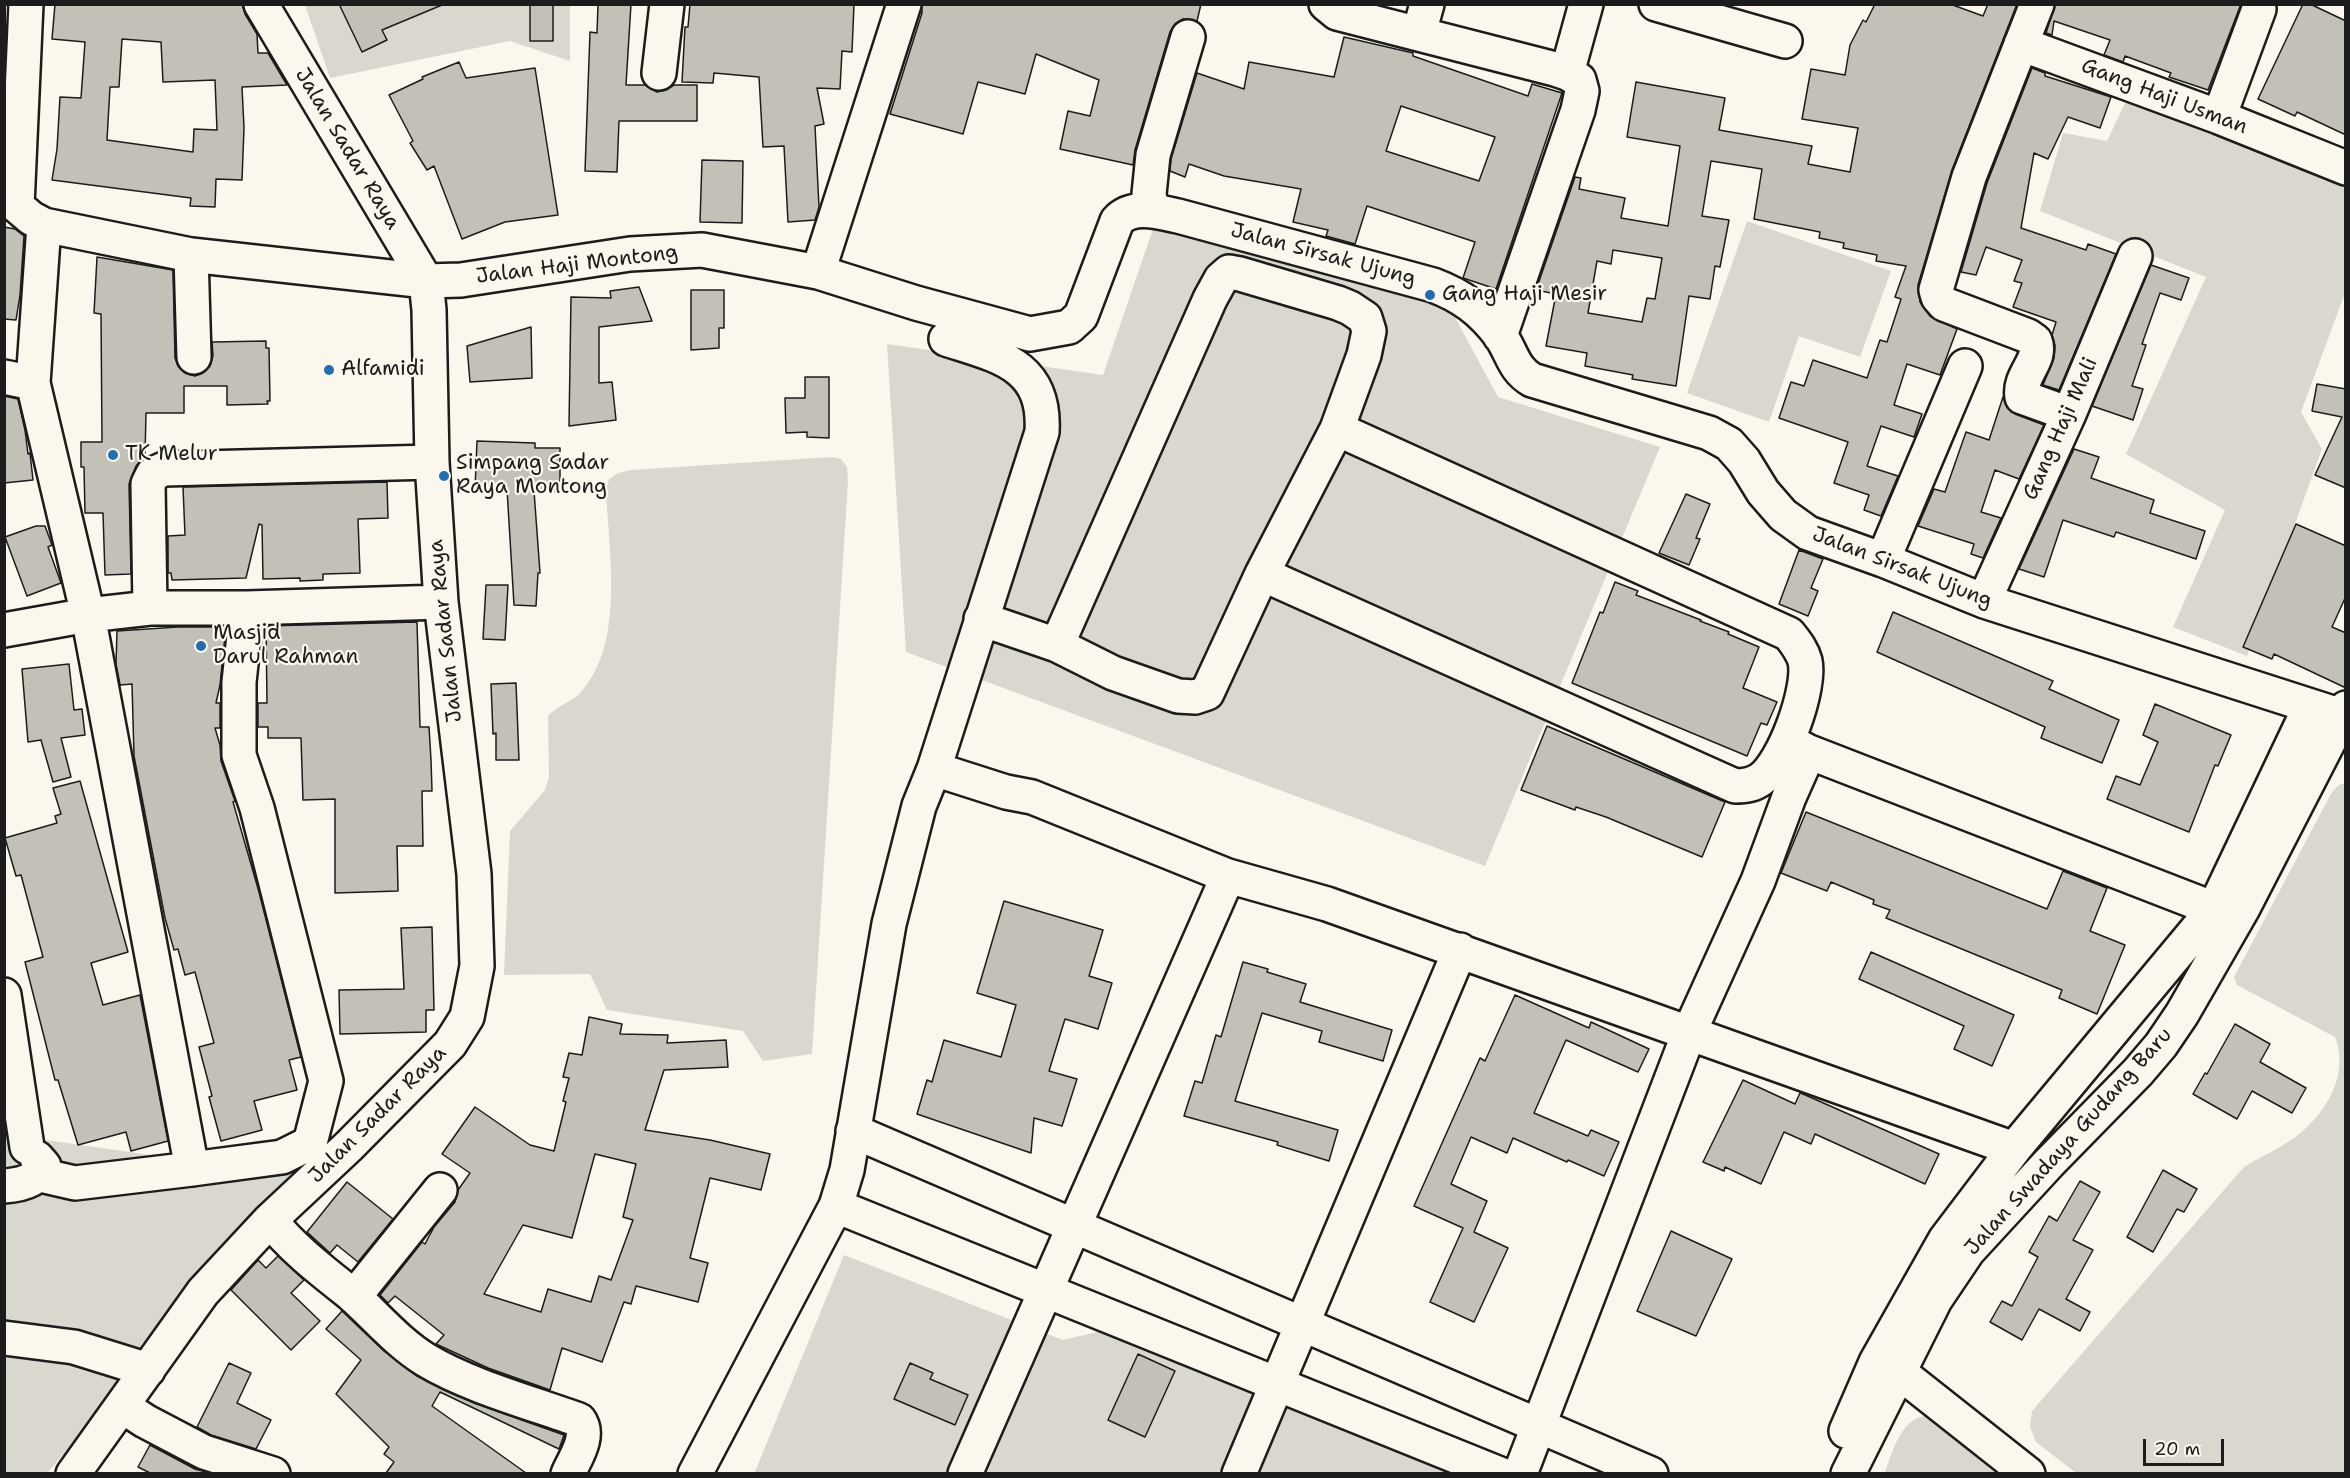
<!DOCTYPE html>
<style>
body{margin:0}
#map{position:relative;width:2350px;height:1478px;overflow:hidden;background:#fbf7ec;font-family:"Shantell Sans",sans-serif}
canvas{display:block}
.frame{position:absolute;inset:0;border:6px solid #1c1c1c;pointer-events:none}
.scale{position:absolute;left:2143px;top:1439px;width:81px;height:27px;box-sizing:border-box;border:3px solid #1c1c1c;border-top:0;padding-left:8px;font-size:18px;line-height:21px;white-space:nowrap;color:#1c1c1c;-webkit-text-stroke:4px #fbf7ec;paint-order:stroke}
</style>
<div id="map">
<canvas width="2350" height="1478"></canvas>
<div class="frame"></div>
<div class="scale">20 m</div>
</div>
<script>
const c = document.querySelector('canvas').getContext('2d');
c.lineJoin = 'round';
function paint(path, color) { c.fillStyle = color; c.fill(path, 'evenodd'); }
function stroke(path, color, width, dash) { c.strokeStyle = color; c.lineWidth = width; c.lineCap = dash ? 'butt' : 'round'; c.setLineDash(dash || []); c.stroke(path); }
function label(font, color, halo, rows, align = 'center') {
  c.font = font + ' "Shantell Sans",sans-serif'; c.lineWidth = 4.5; c.setLineDash([]); c.textBaseline = 'middle'; c.strokeStyle = halo; c.fillStyle = color; for (const [text, x, y, turn = 0] of rows) {
    c.save(); c.translate(x, y); c.rotate((+turn || 0) * Math.PI / 180); c.textAlign = isNaN(turn) ? turn : align; if (halo) c.strokeText(text, 0, 0); c.fillText(text, 0, 0); c.restore();
  }
}
const green = new Path2D(`
 M305,5H570V61L510,41L330,78Z
 M2133,86L2345,173V293L2301,412L2322,449L2247,656L2173,627L2225,510L2126,454L2206,277L2040,211L2063,133L2107,141Z
 M1747,221L1891,271L1860,357L1799,336L1769,422L1687,393Z
 M1155,223L1443,295L1498,397L1660,447L1485,866L906,652L887,344L1103,375Z
 M832,457L841,459L847,467L848,481L812,1054L763,1061L743,1031L607,1010L590,974L504,975L510,831L545,790L549,777L548,716C558,705 571,703 581,692C625,643 609,552 606,491L609,479L618,473L631,470Z
 M2345,783V1473H2076L2036,1442L2030,1427L2032,1411L2244,1167C2260,1157 2279,1149 2294,1138C2325,1115 2350,1076 2335,1037L2237,985L2234,977L2332,792L2339,785Z
 M5,1134L150,1155L275,1141L304,1177L47,1473L5,1474Z
 M844,1255L1063,1340L1106,1330L1484,1474H754Z
 M1924,1416L1936,1420L2003,1474H1884C1893,1453 1899,1421 1924,1416Z`);
const building = new Path2D(`
 M55,4H242L245,14L257,34L258,53H268L287,85L242,87L244,128L242,180L216,179L215,207L190,206L191,198L52,180L57,149L60,97L81,98L85,42L52,39ZM122,39L161,42L163,82L215,80L217,130L194,129L193,152L107,140L110,87H119Z
 M339,4H442V5L382,30L387,40L362,52Z
 M530,4H553V41H530Z
 M598,4H631L626,85H645L657,92L666,90L674,85H697V121H619L617,172L585,171L590,32L597,33Z
 M690,4H854L852,52L842,51L840,89L817,88L824,124L815,126L819,207L815,220L788,222L784,146L763,147L759,77L714,73L713,83L682,82L685,27H688Z
 M922,4H1201L1197,21L1183,19L1175,24L1170,32L1135,150L1133,165L1060,149L1068,111L1090,116L1099,80L1036,54L1025,94L978,82L963,134L890,114L922,13Z
 M1875,4H1950L1983,16L1988,4H2017L1952,170L1918,285L1920,302L1930,316L1957,329L1940,375L1907,364L1894,405L1922,414L1914,437L1881,426L1867,466L1898,476L1881,516L1864,510L1869,495L1834,483L1848,442L1779,418L1791,382L1804,386L1813,360L1867,378L1880,340L1887,342L1901,299L1895,297L1906,266L1876,261L1877,255L1843,248L1844,243L1819,238L1820,232L1754,219L1762,169L1711,161L1702,216L1729,220L1720,267L1715,266L1710,299L1689,296L1676,386L1632,379L1633,375L1585,366L1587,353L1546,346L1556,294L1536,290L1575,177L1581,178L1579,189L1625,198L1621,218L1668,226L1680,146L1627,137L1636,82L1725,98L1719,130L1812,146L1808,164L1850,172L1858,128L1802,119L1811,69L1845,75L1850,45L1863,20L1866,22ZM1613,250L1662,258L1655,299L1647,298L1642,322L1588,313L1597,261L1611,264Z
 M2055,4H2241L2208,90L2169,77L2171,73L2125,56L2123,62L2104,55L2110,40L2054,21L2052,35L2046,33Z
 M2303,4H2310L2346,21V135L2297,112L2295,116L2258,99Z
 M1344,37L1413,53V56L1528,96L1532,84L1562,93L1496,289L1463,278L1475,242L1367,206L1355,244L1326,236L1328,230L1293,222L1301,189L1224,176L1189,164L1185,177L1170,171L1171,159L1197,73L1244,89L1249,62L1334,77ZM1401,106L1495,137L1479,181L1386,151Z
 M459,62L466,78L535,68L558,215L505,222L462,239L434,166L427,170L410,143L413,141L389,95L423,79L422,77Z
 M2032,68L2045,73V76L2111,97L2100,128L2068,117L2048,159L2034,153L2021,228L2086,250L2088,244L2116,254L2059,390L2043,385L2054,358L2055,345L2052,335L2056,322L2013,307L2022,283L2014,281L2022,260L1986,247L1976,275L1961,272L1987,183Z
 M702,160L743,161L742,223L700,222Z
 M4,227L15,229L24,236L20,295L16,320L4,319Z
 M97,257L173,270L175,358L178,366L185,373L195,376L203,373L210,366L213,356L212,342L266,341V348H269L270,401H267L268,404L227,405V386H184V413H146L145,457L136,466L129,484L131,574L105,575L103,513H85L84,467H81V442H102L101,314L94,313Z
 M2151,265L2189,278L2181,300L2160,293L2142,344L2146,345L2132,386L2143,389L2133,420L2092,406Z
 M639,287L652,321L599,327V383L612,382L616,420L569,426L571,297L611,298L610,291Z
 M691,290H724V328H719V348L691,350Z
 M531,327L532,378L470,382L467,346Z
 M805,377H829V438L807,437V432L786,433L785,398H805Z
 M2317,384L2346,389V488L2315,475L2342,417L2312,411Z
 M4,396L18,399L25,430L28,454L30,453L33,480L4,483Z
 M2003,397L2007,407L2015,414L2044,425L2019,479L1995,470L1981,512L2001,518L1983,558L1971,554L1974,544L1918,526L1934,489L1945,492L1966,432L1989,440Z
 M477,441L535,443V448H560V491H534L540,573H538L536,606L514,605L507,489H475Z
 M2074,449L2099,457L2091,478L2154,500L2150,513L2205,531L2196,559L2116,532L2114,537L2063,520L2044,577L2019,569Z
 M387,482L388,518L358,519L360,573L323,574V580L300,581V578L263,579L262,525L259,524L246,578L172,580L171,573H168V536L185,535L183,487Z
 M1686,494L1710,504L1696,538L1700,539L1689,565L1659,553Z
 M2296,524L2346,546V596L2332,627L2346,633V688L2274,654L2272,659L2243,647Z
 M36,526H45L52,545L48,547L61,583L27,596L5,537Z
 M1799,550L1823,559L1811,588L1818,591L1808,616L1779,604Z
 M1615,582L1638,591L1636,595L1701,620L1700,621L1729,632L1728,634L1759,647L1743,688L1777,702L1767,725L1761,723L1747,756L1572,683L1600,612L1603,613Z
 M486,585H508L505,640L483,639Z
 M1893,612L2053,681L2049,689L2119,720L2102,763L2041,738L2045,727L1877,652Z
 M417,622L420,727H429L431,760L432,791H422L423,846H397L398,891L335,893V799L303,800L301,738H268V727H258V703H267L266,626Z
 M178,627H226L220,685L216,703H220V728H215L220,745L221,761L235,801L233,802L259,892L301,1057L289,1060L297,1090L254,1101L262,1130L221,1141L209,1097L212,1096L199,1047L214,1043L195,972L185,975L178,949L174,950L165,918L134,756L132,684L120,685L116,664L117,631Z
 M69,664L74,710L82,709L85,735L61,738L71,777L53,782L41,740L28,742L22,669Z
 M516,683L519,760H496V733L493,734L491,684Z
 M2155,704L2231,735L2218,766L2215,765L2189,832L2107,799L2116,776L2140,785L2158,742L2143,735Z
 M1547,726L1725,802L1702,857L1606,817L1576,807L1575,810L1521,790Z
 M80,781L128,952L91,963L103,1005L140,995L168,1141L131,1151L126,1132L78,1145L58,1080H55L25,962L43,957L21,875L16,876L5,838L57,823L55,816L61,814L53,788Z
 M1806,812L2047,909L2063,871L2107,888L2090,931L2125,945L2097,1014L2059,998L2062,990L1886,918L1890,910L1873,904L1874,900L1831,882L1827,891L1781,873Z
 M1004,901L1103,930L1089,976L1112,983L1098,1029L1065,1019L1049,1071L1077,1079L1062,1126L1034,1118L1031,1153L917,1114L927,1080L932,1082L944,1040L1001,1057L1016,1005L977,993Z
 M432,927L434,1010H426V1032L340,1034L339,990L404,989L401,928Z
 M1871,952L2014,1015L1992,1066L1954,1049L1964,1026L1859,979Z
 M1243,962L1268,969L1267,972L1306,984L1300,1002L1392,1030L1383,1061L1319,1042L1322,1031L1262,1013L1235,1101L1338,1130L1329,1161L1277,1145L1278,1142L1184,1116L1195,1081L1202,1083L1216,1035L1221,1037Z
 M1515,995L1589,1028L1591,1022L1649,1049L1638,1072L1566,1040L1534,1113L1588,1136L1591,1130L1619,1142L1604,1176L1568,1160L1567,1162L1513,1138L1507,1153L1471,1137L1451,1184L1487,1201L1474,1232L1508,1248L1474,1322L1430,1302L1463,1228L1414,1206L1480,1058L1485,1061Z
 M589,1017L622,1024L620,1034L668,1035L667,1043L726,1040L728,1067L664,1070L645,1130L710,1140L770,1154L761,1190L710,1178L690,1258L708,1263L698,1302L636,1286L631,1304L624,1302L602,1362L562,1348L550,1390L488,1368L436,1344L444,1335L395,1296L388,1303L380,1295L422,1242L425,1244L434,1227L455,1202L458,1190L470,1173L442,1154L475,1107L530,1145L554,1151L566,1102L563,1101L569,1078L563,1077L569,1053L582,1055ZM595,1154L636,1164L623,1217L633,1220L611,1280L599,1276L591,1302L548,1289L541,1312L484,1294L523,1225L572,1238Z
 M2235,1024L2270,1044L2260,1062L2306,1088L2292,1113L2252,1091L2237,1119L2193,1094L2205,1073L2207,1074Z
 M1743,1080L1795,1104L1800,1093L1803,1094L1939,1154L1925,1184L1815,1134L1811,1144L1784,1132L1761,1184L1725,1167L1724,1171L1703,1162Z
 M2163,1170L2197,1189L2184,1212L2177,1209L2153,1252L2127,1237Z
 M2080,1181L2100,1192L2073,1240L2093,1250L2066,1299L2090,1312L2080,1331L2039,1309L2022,1340L1990,1322L2002,1301L2012,1306L2038,1257L2029,1252L2049,1216L2057,1221Z
 M347,1182L393,1219L358,1262L337,1245L330,1253L307,1232Z
 M1671,1231L1732,1259L1696,1336L1637,1311Z
 M278,1256L304,1280L291,1293L320,1321L291,1350L231,1290L258,1260L266,1268Z
 M342,1311L384,1351L417,1376L474,1403L564,1435L559,1449L440,1392L432,1406L526,1473H386L394,1462L384,1454L389,1447L336,1394L361,1360L326,1329Z
 M1138,1354L1175,1371L1145,1437L1108,1420Z
 M229,1363L251,1373L237,1403L271,1420L256,1449L211,1435L197,1427Z
 M910,1363L933,1373L930,1379L968,1395L955,1425L894,1399Z
 M150,1445L195,1469L210,1473H150L138,1467Z`);
const minor = new Path2D(`
 M1326,4L1337,13L1555,69L1567,73L1579,80L1582,91L1578,110L1500,336
 M1656,4L1785,41
 M2037,4L1969,177L1936,290L1938,297L1944,304L2028,336L2035,341C2043,361 2018,375 2022,397L2069,414
 M1419,33L1427,4
 M2021,44L2219,117L2346,168
 M659,73L667,4
 M1567,73L1586,4
 M2219,117L2259,9
 M4,195L31,218L44,225L191,255L426,281L461,280L630,254L702,250L818,272L916,303L1030,334L1069,327L1081,316L1117,221C1132,204 1159,212 1178,216L1433,285C1462,296 1481,310 1500,335C1512,352 1513,369 1532,380L1709,433L1729,444L1744,461L1763,492L1783,515L1808,533L1883,560L1984,601L2342,716
 M17,206L26,4
 M1152,211L1149,194L1153,155L1188,37
 M44,225L33,383L88,615L192,1169
 M191,255L194,357
 M818,272L904,4
 M4,377L33,383
 M1883,560L1965,366
 M1262,574L1735,786C1745,786 1753,785 1761,779C1784,763 1811,688 1805,661C1802,650 1796,643 1789,634L1337,429
 M1984,601L2069,414L2135,256
 M150,608L148,484L153,474L164,469L432,462
 M981,619L1057,645L1113,673L1178,696L1195,697L1207,693L1262,574L1337,429L1364,355L1369,331L1365,318L1350,308L1338,303L1240,274L1229,272L1221,279L1210,299L1057,645
 M4,630L88,615L150,608H247L441,602
 M1790,742L1809,752L2214,909
 M934,769L1006,792L1032,797L1228,876L1327,904L2014,1149
 M4,995L27,1147
 M853,1131L1651,1474
 M40,1175L75,1183L192,1169L282,1157L310,1143L326,1081L257,808L239,755V682L247,608
 M4,1186C20,1185 37,1181 44,1166L37,1158
 M836,1206L1500,1474
 M270,1220C293,1249 322,1271 351,1294C376,1316 397,1342 426,1360C469,1386 532,1403 579,1420C591,1436 575,1458 568,1474
 M354,1297L440,1190
 M4,1338L74,1347L148,1370
 M1899,1372L2028,1474
 M122,1406L145,1421L204,1452L273,1474
 M1846,1431L1876,1362L1945,1240L2014,1149L2214,909L2310,707
 M73,1474L203,1292L270,1220L349,1146L450,1044L467,1017L477,966L474,874L441,602L432,462L429,310L426,281L261,4
 M695,1474L836,1206L847,1170L889,924L919,806L934,769L1042,432C1046,364 998,356 946,339
 M965,1474L1228,876
 M1239,1474L1460,950
 M1520,1474L1689,1033L1758,881L1789,797L1809,752
 M1848,1474L1935,1300L1968,1251L2049,1163L2138,1072L2161,1045L2182,1014L2243,908L2346,708`);
const markers = [
 [1430,295,6,"#1f6fb2"],
 [329,370,6,"#1f6fb2"],
 [113,455,6,"#1f6fb2"],
 [444,476,6,"#1f6fb2"],
 [201,646,6,"#1f6fb2"]
];
const streetNames = [
 ["Gang Haji Usman",2164,97,21],
 ["Jalan Sadar Raya",347,149,59],
 ["Jalan Sirsak Ujung",1323,255,15],
 ["Jalan Haji Montong",577,265,-7],
 ["Gang Haji Mali",2061,429,-66],
 ["Jalan Sirsak Ujung",1902,568,21],
 ["Jalan Sadar Raya",446,631,-96],
 ["Jalan Sadar Raya",378,1115,-45],
 ["Jalan Swadaya Gudang Baru",2069,1142,-48]
];
const poiNames = [
 ["Gang Haji Mesir",1442,295],
 ["Alfamidi",341,370],
 ["TK Melur",125,455],
 ["Simpang Sadar",456,464],
 ["Raya Montong",456,488],
 ["Masjid",213,634],
 ["Darul Rahman",213,658]
];
paint(green, '#dad7ce');
paint(building, '#c3c0b8');
stroke(building, '#1c1c1c', 1.5);
stroke(minor, '#1c1c1c', 38);
stroke(minor, '#fbf7ec', 33);
for (const [x, y, r, color] of markers) { const dot = new Path2D(); dot.arc(x, y, r, 0, 2 * Math.PI); c.fillStyle = color; c.fill(dot); stroke(dot, '#fbf7ec', 2); }
label('21px', '#1c1c1c', '#fbf7ec', streetNames);
label('21px', '#1c1c1c', '#fbf7ec', poiNames, 'left');
</script>
